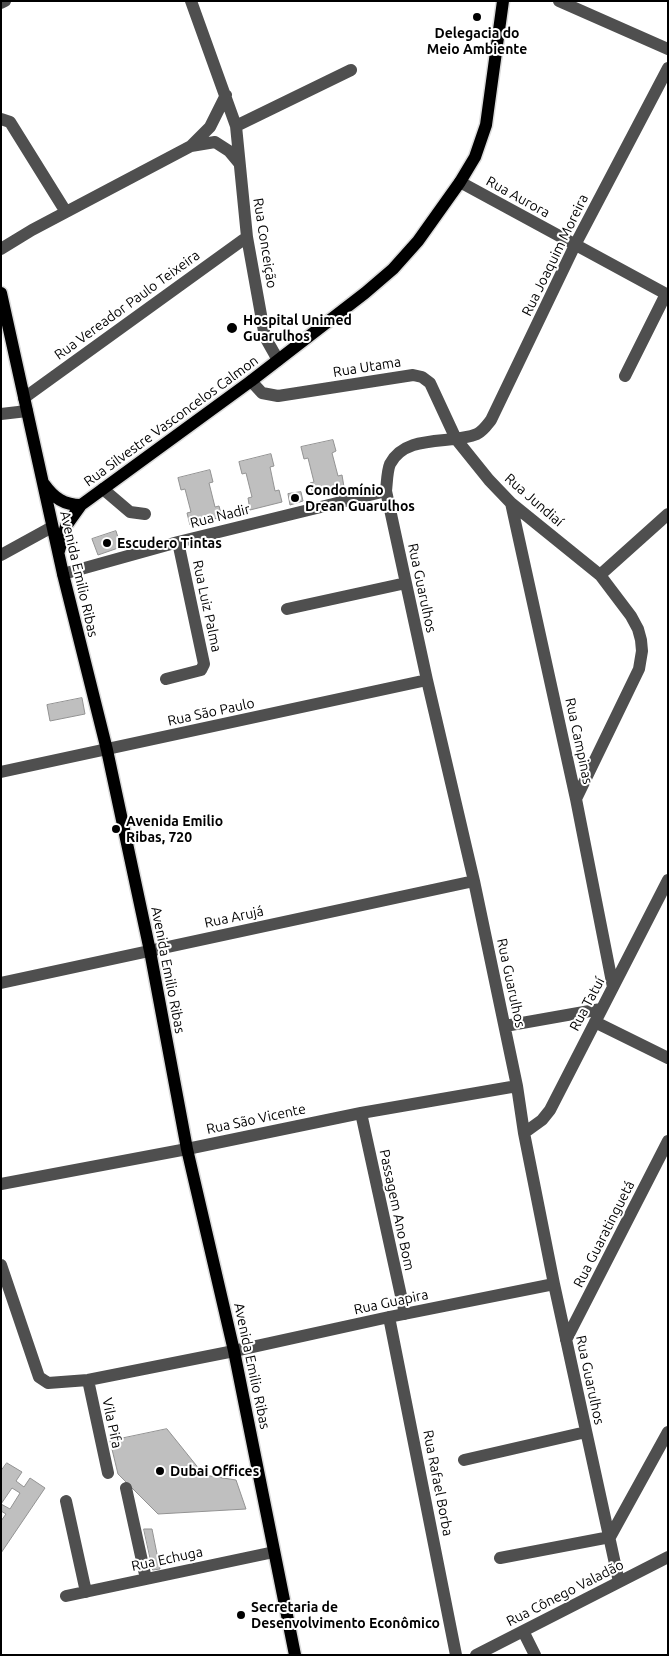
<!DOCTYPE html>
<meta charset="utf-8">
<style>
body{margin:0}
#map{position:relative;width:669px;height:1656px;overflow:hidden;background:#fff;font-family:Ubuntu,sans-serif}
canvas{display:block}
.frame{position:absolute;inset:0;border:2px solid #000;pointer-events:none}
</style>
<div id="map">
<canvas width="669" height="1656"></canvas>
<div class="frame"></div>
</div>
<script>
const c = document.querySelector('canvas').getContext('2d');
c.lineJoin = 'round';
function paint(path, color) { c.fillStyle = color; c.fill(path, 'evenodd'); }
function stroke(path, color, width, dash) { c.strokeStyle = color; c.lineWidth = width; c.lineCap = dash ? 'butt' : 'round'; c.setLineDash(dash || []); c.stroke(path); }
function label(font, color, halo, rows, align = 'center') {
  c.font = font + ' Ubuntu,sans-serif'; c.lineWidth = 4; c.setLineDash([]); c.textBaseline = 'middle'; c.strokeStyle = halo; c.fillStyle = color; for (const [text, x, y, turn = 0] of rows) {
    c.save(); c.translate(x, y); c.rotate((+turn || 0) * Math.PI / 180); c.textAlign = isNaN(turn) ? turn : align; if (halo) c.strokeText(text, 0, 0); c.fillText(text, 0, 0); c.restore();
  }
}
const building = new Path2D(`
 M333,440L336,451L332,453L338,476L342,475L344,487L313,495L310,483L314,482L308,458L304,459L301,447Z
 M271,454L274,466L270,467L275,491L279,490L282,502L250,510L248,498L252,497L246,473L242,474L239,462Z
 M210,470L213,482L209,483L215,507L219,506L222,517L190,525L187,513L191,512L185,489L181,490L178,478Z
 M301,492L303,501L290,505L288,494Z
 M116,531L121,547L98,555L92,539Z
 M82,698L85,714L50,721L47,705Z
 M167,1429L204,1475L236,1480L246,1509L158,1514L118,1474L110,1441Z
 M7,1463L22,1472L16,1481L24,1487L30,1478L45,1488L1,1553V1521L6,1514L1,1511V1504L10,1509L20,1493L12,1488L1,1504V1471Z
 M144,1529H152L160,1569L153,1570Z`);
const minor = new Path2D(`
 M191,1L236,126L247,237L265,337L278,360
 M559,1L668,49
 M1,3L5,1
 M1,119L10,122L66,212
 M236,126L351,70
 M191,146L215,142L229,151L239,163
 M460,182L668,295
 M1,249L32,230L191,146L210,127L226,95
 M625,376L666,294
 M251,381L262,393L278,396L413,375L422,377L430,383L456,439L489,480L511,503L600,575L631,616L638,629L641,640L642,651L639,669L576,799
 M24,398L247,237
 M1,414L27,411
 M103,489L130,512L145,514
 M511,503L576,799L613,987
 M1,555L52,527
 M63,574L178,542L386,491
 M600,575L668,514
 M287,609L406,583
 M166,679L201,670L204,664L178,542
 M1,772L427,680
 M1,983L474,881
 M595,1022L668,1058
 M505,1026L601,1009
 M361,1113L405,1314
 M524,1133L542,1120L550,1110L668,880
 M1,1184L187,1149L361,1113L517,1086
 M1,1265L39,1377L48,1383L88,1380L234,1351L389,1317L554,1284
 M389,1317L456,1655
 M566,1340L668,1141
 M88,1380L108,1473
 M464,1460L586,1432
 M126,1488L146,1579
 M66,1501L86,1592
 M500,1558L610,1537L668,1432
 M619,1582L554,1284L524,1133L517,1086L474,881L427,680L386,491C387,483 387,471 390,464C406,433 451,445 477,434C483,431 487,425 491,420L575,245L668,68
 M66,1596L274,1552
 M523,1631L535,1655
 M476,1655L668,1557`);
const major = new Path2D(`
 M1,293L63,574L107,750L150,951L187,1149L234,1351L295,1655
 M44,484C54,498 64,505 81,505
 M59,551L66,526L81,505L251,381L365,293L393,269L418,241L460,182L475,157L486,125L503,1`);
const markers = [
 [477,17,5,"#000"],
 [232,328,6,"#000"],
 [295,498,5,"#000"],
 [107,543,5,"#000"],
 [116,829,5,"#000"],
 [160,1471,5,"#000"],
 [241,1615,5,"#000"]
];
const poiNames = [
 ["Delegacia do",477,33,"center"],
 ["Meio Ambiente",477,49,"center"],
 ["Hospital Unimed",243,320],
 ["Guarulhos",243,336],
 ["Condomínio",305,490],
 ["Drean Guarulhos",305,506],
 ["Escudero Tintas",117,543],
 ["Avenida Emilio",126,821],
 ["Ribas, 720",126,837],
 ["Dubai Offices",170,1471],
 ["Secretaria de",251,1607],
 ["Desenvolvimento Econômico",251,1623]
];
const streetNames = [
 ["Rua Aurora",518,197,29],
 ["Rua Conceição",265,243,81],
 ["Rua Joaquim Moreira",555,255,-64],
 ["Rua Vereador Paulo Teixeira",127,305,-36],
 ["Rua Utama",367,367,-9],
 ["Rua Silvestre Vasconcelos Calmon",171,421,-36],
 ["Rua Jundiaí",534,500,41],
 ["Rua Nadir",220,516,-14],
 ["Avenida Emilio Ribas",79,574,77],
 ["Rua Guarulhos",422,588,78],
 ["Rua Luiz Palma",207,606,78],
 ["Rua São Paulo",211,712,-12],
 ["Rua Campinas",579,741,78],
 ["Rua Arujá",234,917,-12],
 ["Avenida Emilio Ribas",168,970,79],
 ["Rua Guarulhos",511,983,78],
 ["Rua Tatuí",587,1004,-62],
 ["Rua São Vicente",256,1119,-12],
 ["Passagem Ano Bom",397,1210,78],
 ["Rua Guaratinguetá",604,1234,-63],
 ["Rua Guapira",391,1302,-12],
 ["Avenida Emilio Ribas",252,1366,78],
 ["Rua Guarulhos",590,1380,78],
 ["Vila Pifa",112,1423,78],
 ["Rua Rafael Borba",438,1483,79],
 ["Rua Echuga",167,1559,-12],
 ["Rua Cônego Valadão",565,1593,-27]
];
paint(building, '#bfbfbf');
stroke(building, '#939393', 1);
stroke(major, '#dbdbdb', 15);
stroke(minor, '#4f4f4f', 12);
stroke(major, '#000', 12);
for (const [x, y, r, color] of markers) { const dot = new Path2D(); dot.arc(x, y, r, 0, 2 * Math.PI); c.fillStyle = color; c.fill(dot); stroke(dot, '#fff', 2); }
label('bold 14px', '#000', '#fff', poiNames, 'left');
label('14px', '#000', '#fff', streetNames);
</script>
